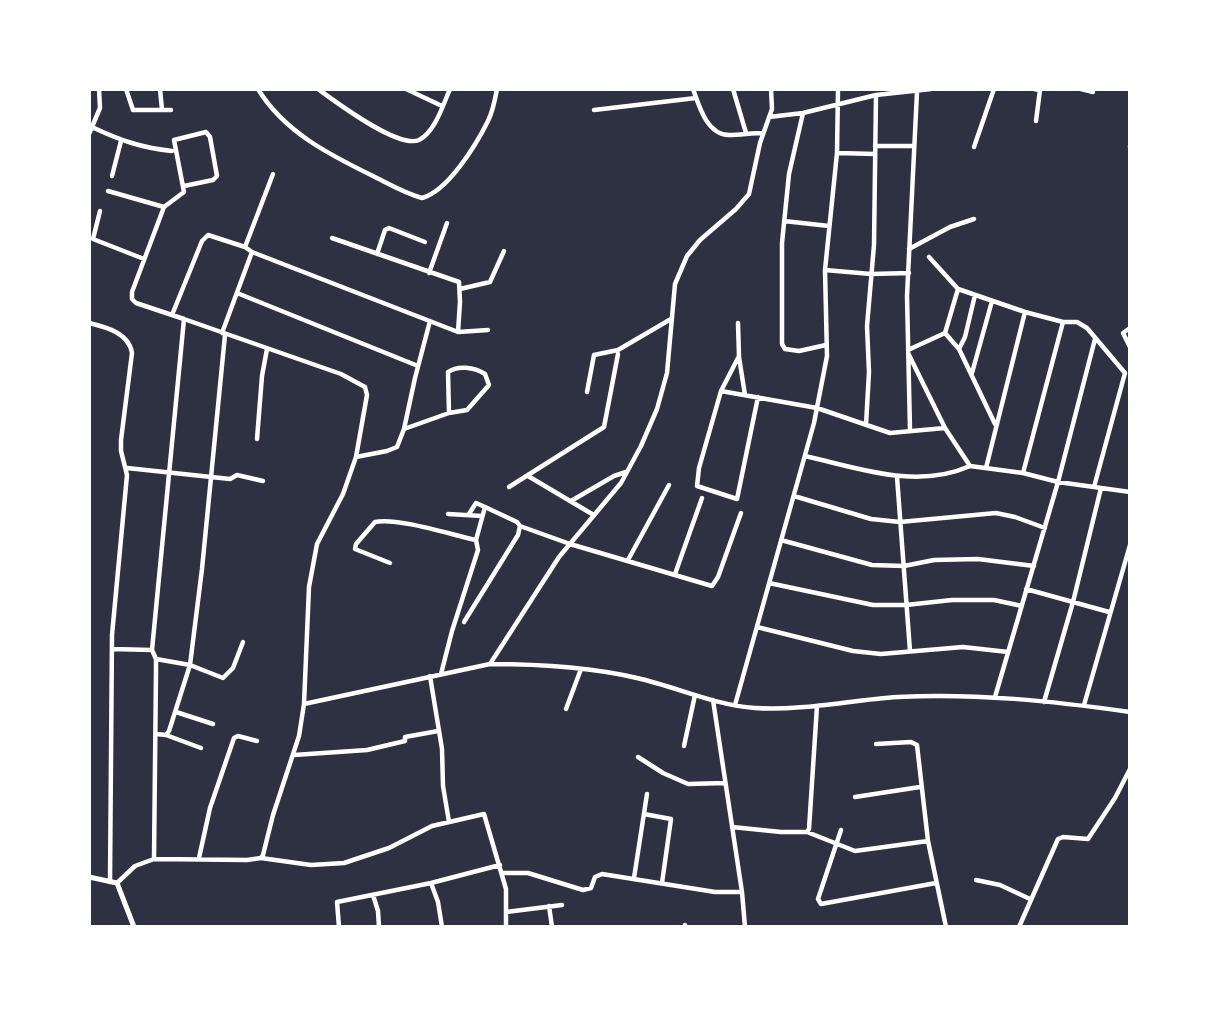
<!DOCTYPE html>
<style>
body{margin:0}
#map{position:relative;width:1219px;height:1016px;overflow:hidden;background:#2d3142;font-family:Manrope,sans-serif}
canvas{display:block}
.frame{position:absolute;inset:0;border:91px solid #fff;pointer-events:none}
</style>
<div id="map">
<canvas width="1219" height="1016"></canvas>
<div class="frame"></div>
</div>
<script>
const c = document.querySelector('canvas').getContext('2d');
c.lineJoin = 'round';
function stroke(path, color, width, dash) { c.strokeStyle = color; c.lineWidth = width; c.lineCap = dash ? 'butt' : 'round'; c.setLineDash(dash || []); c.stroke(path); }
const minor = new Path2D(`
 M126,89L133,110H171
 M160,89L162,110
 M258,89C284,132 330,155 373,176C389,184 404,193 422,198C448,191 476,145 488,121C493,111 495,100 497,89
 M318,89C336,102 398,149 419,140C435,132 443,105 450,89
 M406,89L442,106
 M693,89C699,106 707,135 729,135C740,135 752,133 763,133
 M733,89L746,133
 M1034,89L1040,90L1036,121
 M1081,89L1093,92
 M594,110L696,98
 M803,113L789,174L782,243V344L785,349L799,351L826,345
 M769,117L803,113L876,95L931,89
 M92,127C119,140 142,148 172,151
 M89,134L100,108L99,89
 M875,146H914
 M1130,146V147
 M974,147L994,89
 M837,153L875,154
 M112,176L121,141
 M108,191L164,207
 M100,211L93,239L144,259
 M784,221L829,226
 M245,247L273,174
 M909,249L950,227L974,219
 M377,254L385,230L389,228L425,242
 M825,270L871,274L909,273
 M429,273L447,223
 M460,289L490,282L504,251
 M958,289L1025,312L1063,322
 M237,293L418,366
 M975,295L965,337L959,349L995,424
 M172,315L202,241L208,235L245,247L252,252L458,332L460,302L459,282L332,238
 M184,319L136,303L132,299V292L164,207L184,192L174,140L206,132L210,137L217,176L213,180L184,186
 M430,321L415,378L404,429L449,413L467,410L489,385L485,374C474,367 458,365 448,372L449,413
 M89,323C106,327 129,333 132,353L121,440V451L127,475L112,635L110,882
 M738,323L739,357L745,395
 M1130,328L1123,333L1130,347
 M458,332L488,330
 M222,333L252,252
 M945,333L958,348
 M908,350L945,333L958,289L929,257
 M909,355L945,428L970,466L1023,473L1058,482L1130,492
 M972,373L992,301
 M721,391L738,358
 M587,392L594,355L618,350L671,319
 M758,397L737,499L697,486L699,468L721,391L817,408L890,433L945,428
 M866,425L869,372L867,326L874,245L876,95
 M910,430L907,296L917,92
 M257,439L262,376L267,349
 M805,456C859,468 916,490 970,466
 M127,468L230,479L237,475L263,481
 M986,468L1025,312
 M1023,473L1063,322H1077L1087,328L1125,373L1094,487
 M528,476L592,514
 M897,477L910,651
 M509,487L604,427L618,354
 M794,496L871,519L900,522L996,513L1015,517L1045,528
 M571,501L614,476L626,472
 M448,514L482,516
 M469,514L476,503L485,507
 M781,540L872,565L904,566L934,560L978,559L1034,566
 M628,560L669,485
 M390,563L355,549L356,544L375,522C397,517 452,535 476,540L485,507L517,522L520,526L570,544L712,586L718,577L741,513
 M675,574L702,498
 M769,583L873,605H906L952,600H994L1022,606
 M1026,589L1109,612
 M464,622L518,535L520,526
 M757,627L853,651L881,654L963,647L1008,652
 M112,649L152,650
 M156,659L190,665L223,678L233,668L243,642
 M490,664L559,557L621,483L641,446L657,409L667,373L675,284L687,256L700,240L736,209L749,194L760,143L772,109L771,89
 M441,674L452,631L478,550L476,540
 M430,676L442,749L443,786L449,822
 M995,697L1058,482L1095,339
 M713,700L742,892L745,927
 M1044,702L1073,602L1101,488
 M304,704L490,664C539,664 590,667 637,678C677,687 714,705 755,708C803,711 850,700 898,697C975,693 1053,701 1130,712
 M735,705L814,423L827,356L825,270L837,153L838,89
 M1084,705L1130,545
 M566,709L581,669
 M176,712L213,724
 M156,734L166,735L169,731L190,665L202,569L225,335
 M166,735L201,748
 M876,744L911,742L917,745L928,841L946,927
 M684,746L695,695
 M294,755L367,750L405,741V737L438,731
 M638,757L663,773L688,784L725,783
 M855,797L920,787
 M644,814L671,819L662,883
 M732,827L781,832H807L855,851L928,841
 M841,830L818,899L821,904L936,883
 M807,832L809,829L817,706
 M199,858L210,808L234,738L238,736L257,741
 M261,858L311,865L344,863L389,848L432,826L484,814L506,889V927
 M154,859L156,671V659L152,650L184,319L341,374L365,387L367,395L356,457
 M502,873H528L583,890L591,888L595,877L602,874L715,892H742
 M634,878L647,794
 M976,880L1000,885L1030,899
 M117,883L135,866L154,859L247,860L261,858L263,855L273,815L299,736L304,704L309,587L317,544L343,494L356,457L387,451L397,447L404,429
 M431,883L500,865
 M373,895L378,911L379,927
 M549,906L552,927
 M506,912L562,905
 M685,925L686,927
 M339,927L337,902L431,883L438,902L442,927
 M1019,927L1058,839L1063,837L1088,839L1115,798L1130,769`);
const tertiary = new Path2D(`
 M89,877L117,883L134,927`);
stroke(minor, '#fff', 4.5);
stroke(tertiary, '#fff', 5);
</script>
